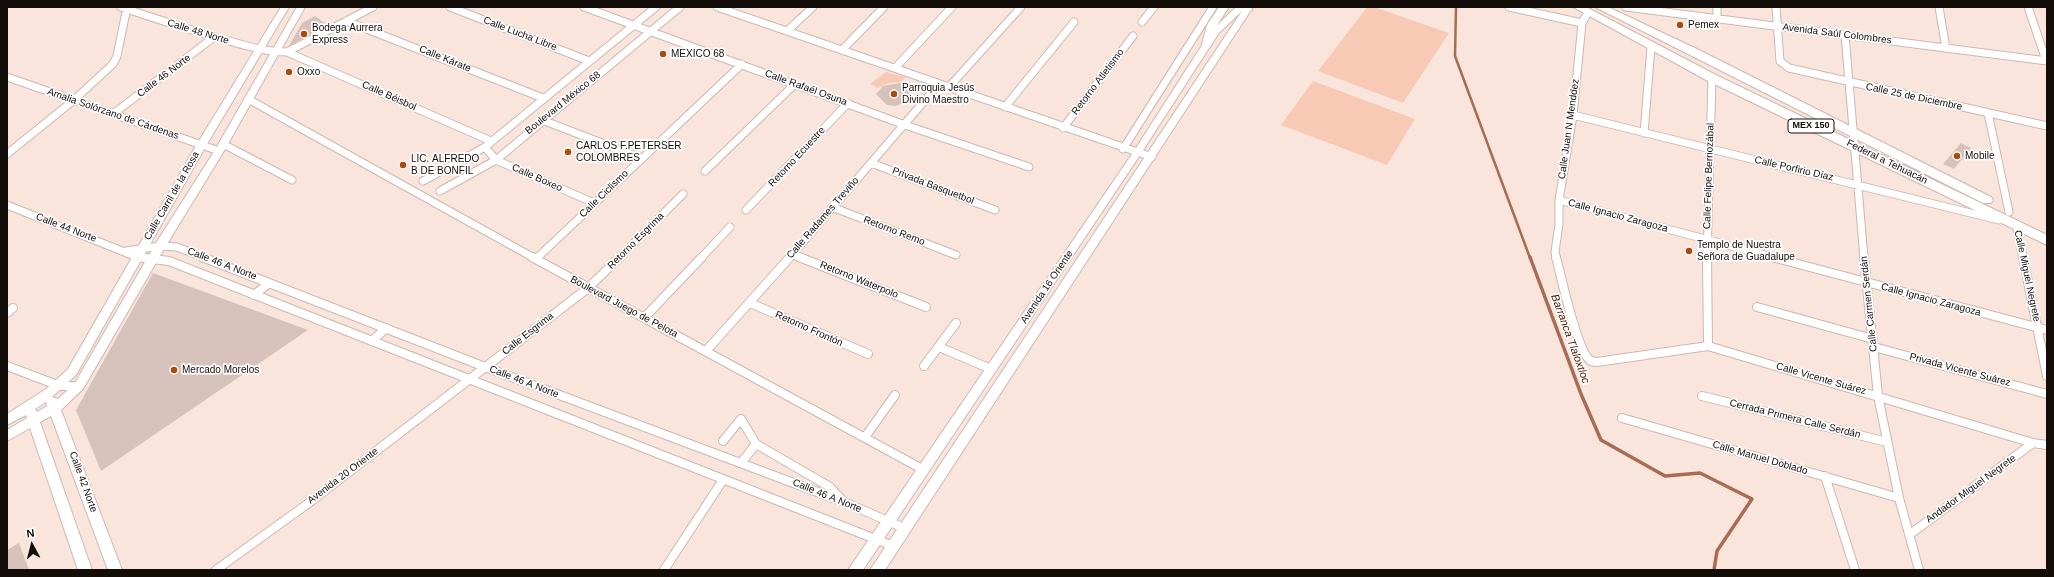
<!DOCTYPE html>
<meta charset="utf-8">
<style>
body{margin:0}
#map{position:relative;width:2054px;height:577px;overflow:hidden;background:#fae5dc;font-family:Helvetica,sans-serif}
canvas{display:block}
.frame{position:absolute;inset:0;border:8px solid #130d0a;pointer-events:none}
.north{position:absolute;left:12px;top:525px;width:40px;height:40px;-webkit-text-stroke:3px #fff;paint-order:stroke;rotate:353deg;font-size:11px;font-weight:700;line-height:16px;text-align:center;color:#130d0a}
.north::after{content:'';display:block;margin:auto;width:14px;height:18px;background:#130d0a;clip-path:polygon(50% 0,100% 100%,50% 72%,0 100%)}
</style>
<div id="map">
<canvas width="2054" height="577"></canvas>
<div class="frame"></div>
<div class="north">N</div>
</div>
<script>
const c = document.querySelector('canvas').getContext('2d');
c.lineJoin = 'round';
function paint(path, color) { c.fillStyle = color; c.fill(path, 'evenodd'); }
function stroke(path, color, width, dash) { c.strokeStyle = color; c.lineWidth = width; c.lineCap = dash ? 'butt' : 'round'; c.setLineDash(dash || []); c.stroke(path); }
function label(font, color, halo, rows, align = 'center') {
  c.font = font + ' Helvetica,sans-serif'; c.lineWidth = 3.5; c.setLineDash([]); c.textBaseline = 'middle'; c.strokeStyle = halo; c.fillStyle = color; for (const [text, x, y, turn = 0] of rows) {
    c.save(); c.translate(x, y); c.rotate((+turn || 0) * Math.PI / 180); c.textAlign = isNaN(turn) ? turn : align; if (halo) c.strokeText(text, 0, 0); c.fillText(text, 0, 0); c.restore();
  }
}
const green = new Path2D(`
 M1367,7H1374L1449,33L1403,103L1318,71Z
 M886,72L906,77L901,82L889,83L878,88L870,84Z
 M1313,81L1415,119L1387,165L1281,125Z`);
const streamFar1 = new Path2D(`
 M1456,7L1455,56L1530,258`);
const stream = new Path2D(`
 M1530,257L1581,394L1601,440L1665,476L1700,473L1752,499L1717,551L1714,570`);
const building = new Path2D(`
 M315,16L327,25L289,46L302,23Z
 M900,83L908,87L912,93L905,102L896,106L887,105L876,94L883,86Z
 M1961,143L1971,148L1954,169L1943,164Z
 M153,273L308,330L101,471L76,410Z
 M19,543L29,570H7V550Z`);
const streetFar1 = new Path2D(`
 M121,7C153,18 185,28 218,38C241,44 263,52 287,52L373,7
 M450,7L589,61
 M584,7L905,125L1029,167
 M717,7L1152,157
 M1509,7L1582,23
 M1626,7L2047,61
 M1717,7V18
 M1776,7L1780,61L1789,68L2047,126
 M1939,7L1946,48
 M2028,7L2046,60
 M346,21L543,98
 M1142,22L1154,7
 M787,31L813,7
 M1845,35L1864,258
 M842,50L884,7
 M287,52L491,141
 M895,68L952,7
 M7,77L219,151
 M949,87L1021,7
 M248,99L534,258
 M1005,107L1074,22
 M1988,113L2009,212
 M113,114L214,37
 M1573,115L1999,220
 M542,120L641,158
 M1063,128L1133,36
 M1644,133L1651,47
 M223,144L292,180
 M485,147L496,160L594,203
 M1123,149L1213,7
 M7,154L74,100L113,64L117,56L127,7
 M871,163L995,210
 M705,171L795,84
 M423,181L485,147L656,7
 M440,191L496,160L680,7
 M1559,200L1776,258
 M7,205L137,257L143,258
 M832,207L956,255
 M746,210L848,103
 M2012,223L2016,224L2023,258
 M126,251L160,246L177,247L205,258
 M792,254L802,258
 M537,258L742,64
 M619,258L683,194
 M701,258L730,227
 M789,258L939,84
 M1556,258L1555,252L1559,224V200L1573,115L1582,23L1588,12
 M1707,258L1712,78`);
const street = new Path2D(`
 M136,257L169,261L893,546
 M202,257L485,367L844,502L904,528
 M532,257L924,470
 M799,257L926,307
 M1556,257C1561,275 1577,353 1591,361C1591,361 1596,362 1597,362L1708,346L2033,443L2047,445
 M1707,257L1708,346
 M1772,257L2047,330
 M1864,257L1878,396L1899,498L1919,570
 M2023,257L2047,376
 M536,259L538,257
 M254,295L269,283
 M750,303L868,354
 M1757,307L1873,339
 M7,313L13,308
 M644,318L702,257
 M372,341L386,328
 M939,347L991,369
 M1874,347L2047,394
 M706,351L790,257
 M7,366L60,386H79
 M924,366L956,323
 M1702,396L1887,442
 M1622,418L1899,498
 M865,437L895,395
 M723,441L741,419L756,444L830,487L842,500
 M742,462L756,444
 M1825,476L1855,570
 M1909,535L2033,443
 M216,570L310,502L588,288L620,257
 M664,570L723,480`);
const secondary = new Path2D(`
 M281,7H289L207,144L76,375L52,397L58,399L75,383L156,243L215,150L297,7H305L224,151L164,249L83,389L61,410L122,570H108L51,416L40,422L92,570H78L30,428L7,441V430L27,418L26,415L7,425V414L46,389L68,369L197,144ZM46,402L47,406L37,412L35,409Z
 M1236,7H1253L885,570H870L1242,11L1219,33L1211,45L1140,155L863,570H848L1134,151L1204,42L1213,29Z`);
const primary = new Path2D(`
 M1219,7H1229L1217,25L1212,44L1211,46H1203L1202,44L1207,25Z
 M1242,7H1252V10L1247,13L1243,12Z
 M1573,7H1586L1716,75L2047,235V245L1708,81Z
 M1595,7H1608L1699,50L1991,197L1993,200L1991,203H1983Z`);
const markers = [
 [1680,25,4,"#ac4a10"],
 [304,34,4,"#ac4a10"],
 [663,54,4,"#ac4a10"],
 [289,72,4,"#ac4a10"],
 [894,94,4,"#ac4a10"],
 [568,152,4,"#ac4a10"],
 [1957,156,4,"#ac4a10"],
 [403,165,4,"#ac4a10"],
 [1689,251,4,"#ac4a10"],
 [174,370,4,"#ac4a10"]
];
const shields = [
 [1811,126,46]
];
const shieldNames = [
 ["MEX 150",1811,126]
];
const poiNames = [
 ["Pemex",1688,25],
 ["Bodega Aurrera",312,28],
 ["Express",312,40],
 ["MEXICO 68",671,54],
 ["Oxxo",297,72],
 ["Parroquia Jesús",902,88],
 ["Divino Maestro",902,100],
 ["CARLOS F.PETERSER",576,146],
 ["COLOMBRES",576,158],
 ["Mobile",1965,156],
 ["LIC. ALFREDO",411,159],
 ["B DE BONFIL",411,171],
 ["Templo de Nuestra",1697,245],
 ["Señora de Guadalupe",1697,257],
 ["Mercado Morelos",182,370]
];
const streetNames = [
 ["Calle 48 Norte",198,32,17],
 ["Calle Lucha Libre",520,34,21],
 ["Avenida Saúl Colombres",1837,34,7],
 ["Calle Kárate",445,59,22],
 ["Calle 46 Norte",164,76,-37],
 ["Retorno Atletismo",1098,82,-53],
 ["Calle Rafaél Osuna",806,88,20],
 ["Calle Béisbol",389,96,24],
 ["Calle 25 de Diciembre",1914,97,12],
 ["Boulevard México 68",563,103,-39],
 ["Amalia Solórzano de Cárdenas",113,114,19],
 ["Calle Juan N Menddez",1569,129,-82],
 ["Retorno Ecuestre",797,157,-47],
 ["Federal a Tehuacán",1887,162,26],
 ["Calle Porfirio Díaz",1794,169,13],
 ["Calle Felipe Berriozábal",1709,176,-88],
 ["Calle Boxeo",537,178,24],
 ["Privada Basquetbol",933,186,21],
 ["Calle Ciclismo",604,194,-44],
 ["Calle Carril de la Rosa",172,196,-60],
 ["Calle Ignacio Zaragoza",1618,216,15],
 ["Calle Radames Treviño",823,218,-49],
 ["Calle 44 Norte",66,228,21],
 ["Retorno Remo",894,231,21],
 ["Retorno Esgrima",636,241,-45],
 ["Calle 46 A Norte",222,264,21],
 ["Calle Miguel Negrete",2027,276,78],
 ["Retorno Waterpolo",859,280,22],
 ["Avenida 16 Oriente",1047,287,-56],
 ["Calle Ignacio Zaragoza",1931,300,15],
 ["Calle Carmen Serdán",1869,304,-96],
 ["Boulevard Juego de Pelota",624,307,28],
 ["Retorno Frontón",809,329,24],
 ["Calle Esgrima",528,334,-38],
 ["Privada Vicente Suárez",1960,370,15],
 ["Calle Vicente Suárez",1821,379,16],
 ["Calle 46 A Norte",524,382,21],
 ["Cerrada Primera Calle Serdán",1795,419,14],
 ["Calle Manuel Doblado",1760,458,16],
 ["Avenida 20 Oriente",343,476,-37],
 ["Calle 42 Norte",83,482,70],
 ["Andador Miguel Negrete",1971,489,-36],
 ["Calle 46 A Norte",827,496,22]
];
const waterNames = [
 ["Barranca Tlaloxtloc",1570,339,70]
];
paint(green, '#f8cab5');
stroke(streamFar1, '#a76c51', 2.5);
stroke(stream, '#a76c51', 3.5);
paint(building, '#d6c2ba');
stroke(streetFar1, '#ccb8b0', 9);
stroke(street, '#ccb8b0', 10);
stroke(secondary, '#ccb8b0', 2);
stroke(primary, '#ccb8b0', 2);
stroke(streetFar1, '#fff', 7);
stroke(street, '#fff', 8);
paint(secondary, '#fff');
paint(primary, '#fff');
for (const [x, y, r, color] of markers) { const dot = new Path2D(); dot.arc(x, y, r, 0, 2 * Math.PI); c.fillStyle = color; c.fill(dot); stroke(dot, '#fff', 1.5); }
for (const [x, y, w] of shields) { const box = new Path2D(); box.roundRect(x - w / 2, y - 7, w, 14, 3); c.fillStyle = '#fff'; c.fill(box); stroke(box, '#130d0a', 1); }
label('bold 9px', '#130d0a', null, shieldNames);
label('10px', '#130d0a', '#fff', poiNames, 'left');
label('10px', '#130d0a', '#fff', streetNames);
label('italic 11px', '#4b1900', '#fff', waterNames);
</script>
